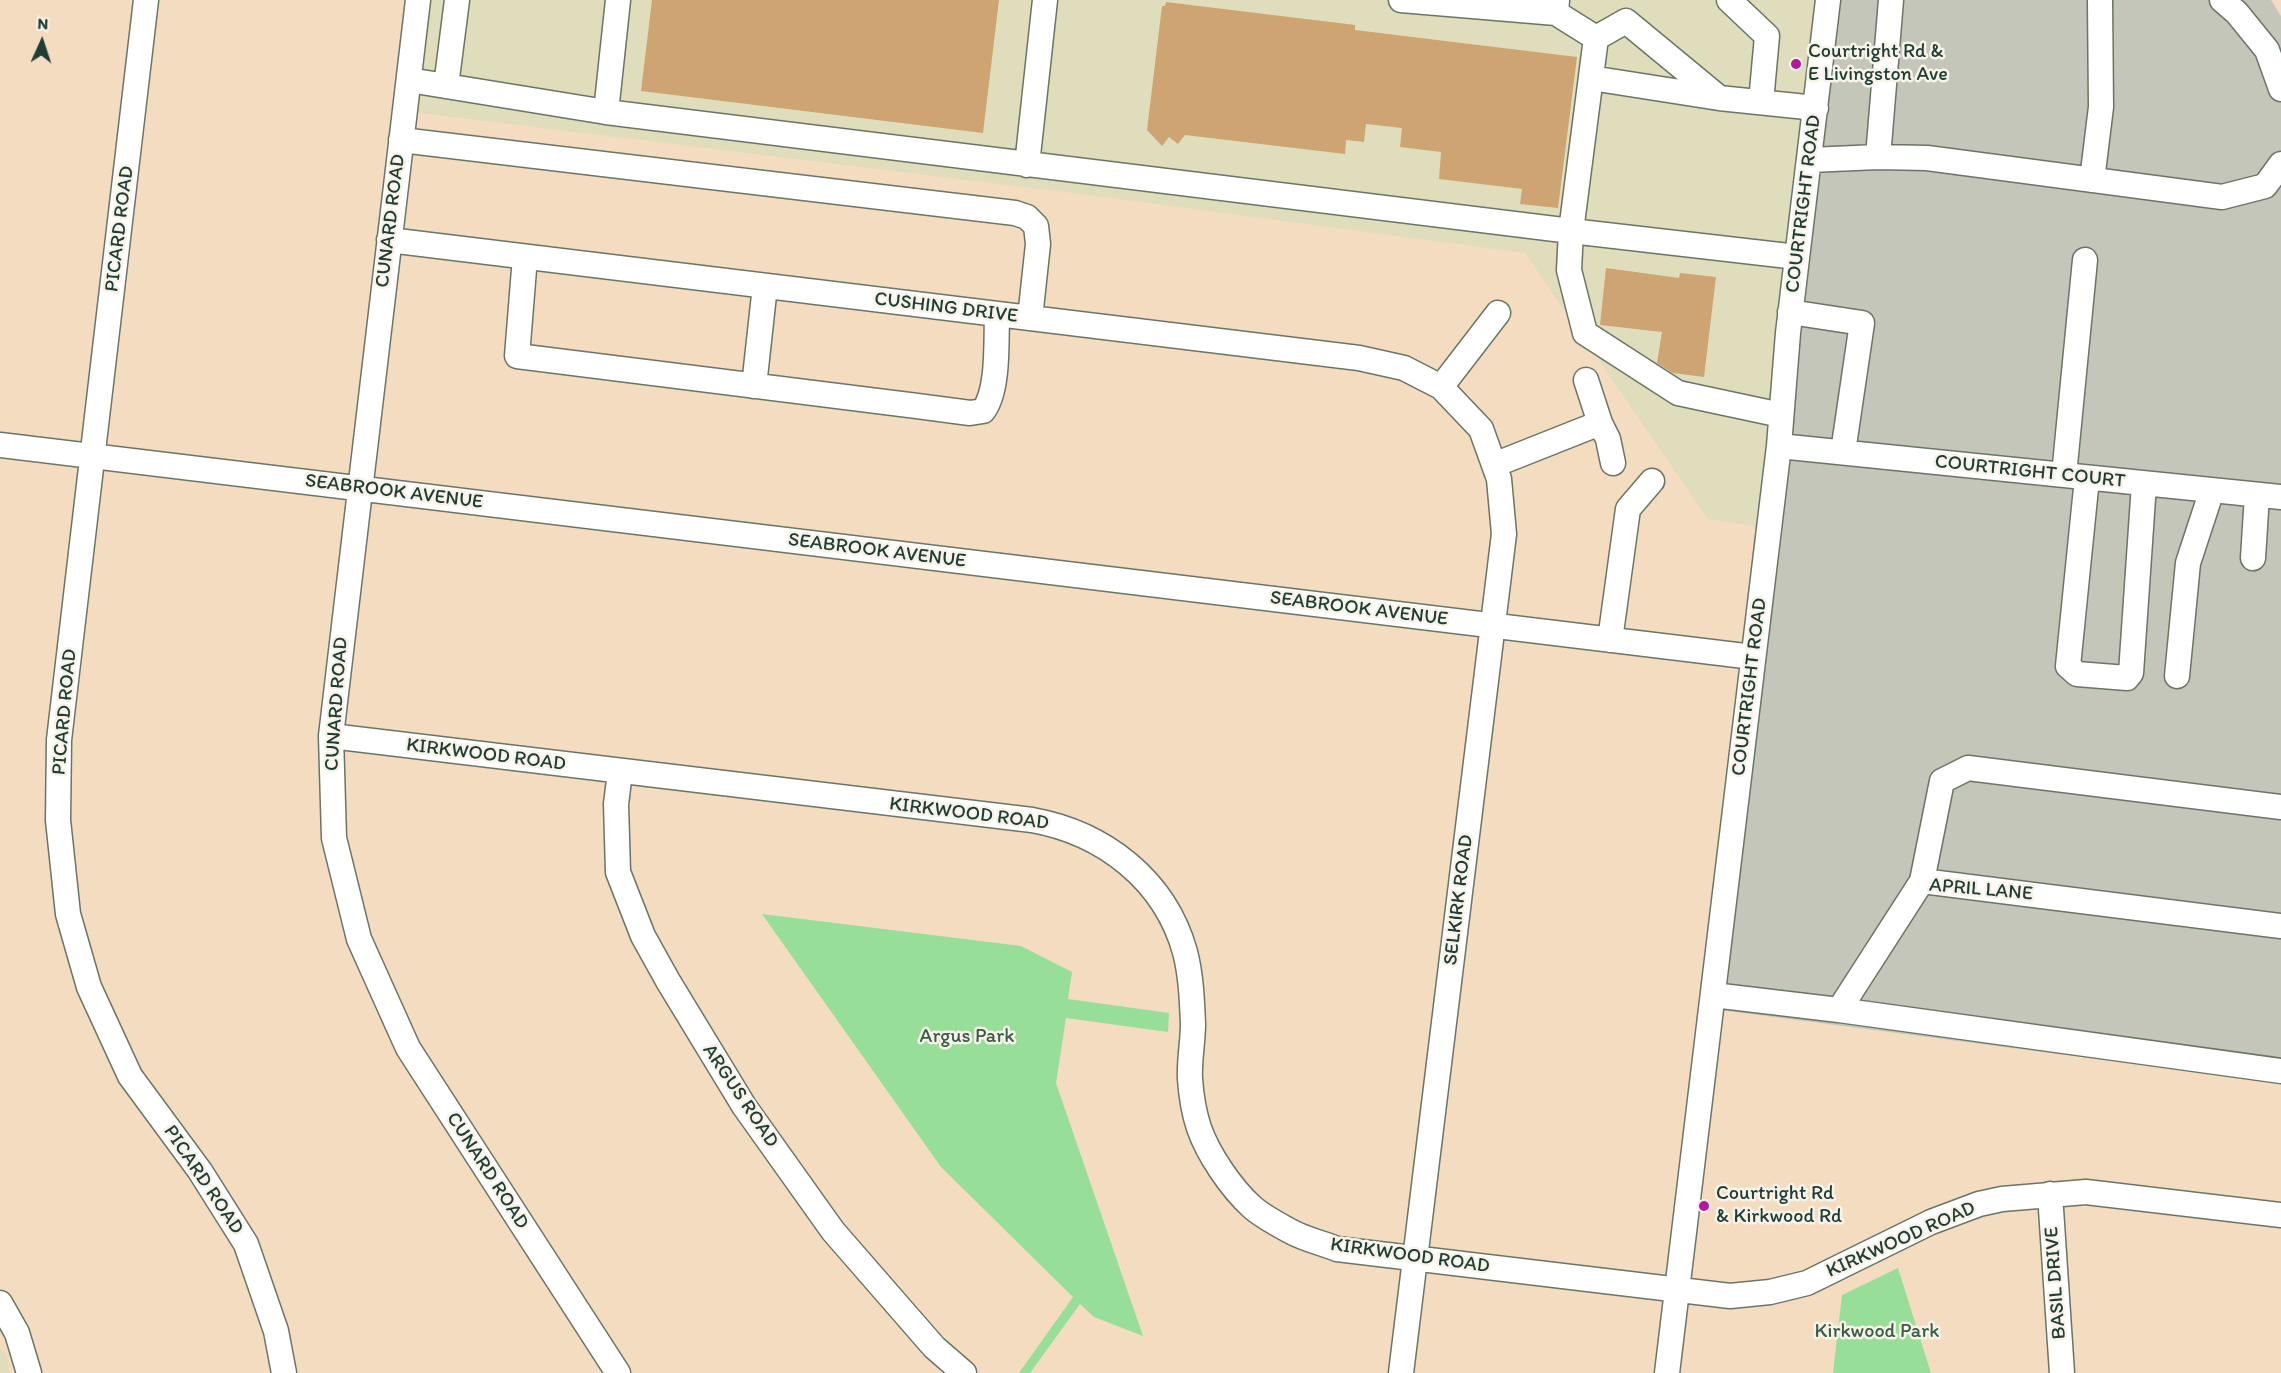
<!DOCTYPE html>
<style>
body{margin:0}
#map{position:relative;width:2281px;height:1373px;overflow:hidden;background:#f4dcc1;font-family:Itim,sans-serif}
canvas{display:block}
.north{position:absolute;left:12px;top:12px;width:60px;height:60px;-webkit-text-stroke:4px #f7f3e8;paint-order:stroke;rotate:3deg;font-size:16px;font-weight:700;line-height:24px;text-align:center;color:#1f3d34}
.north::after{content:'';display:block;margin:auto;width:21px;height:27px;background:#1f3d34;clip-path:polygon(50% 0,100% 100%,50% 72%,0 100%)}
</style>
<div id="map">
<canvas width="2281" height="1373"></canvas>
<div class="north">N</div>
</div>
<script>
const c = document.querySelector('canvas').getContext('2d');
c.lineJoin = 'round';
function paint(path, color) { c.fillStyle = color; c.fill(path, 'evenodd'); }
function stroke(path, color, width, dash) { c.strokeStyle = color; c.lineWidth = width; c.lineCap = dash ? 'butt' : 'round'; c.setLineDash(dash || []); c.stroke(path); }
function label(font, color, halo, rows, align = 'center') {
  c.font = font + ' Itim,sans-serif'; c.lineWidth = 5; c.setLineDash([]); c.textBaseline = 'middle'; c.strokeStyle = halo; c.fillStyle = color; for (const [text, x, y, turn = 0] of rows) {
    c.save(); c.translate(x, y); c.rotate((+turn || 0) * Math.PI / 180); c.textAlign = isNaN(turn) ? turn : align; if (halo) c.strokeText(text, 0, 0); c.fillText(text, 0, 0); c.restore();
  }
}
const built = new Path2D(`
 M417,0H1828L1768,528L1708,519L1525,253L1073,193L404,111Z
 M0,1348L7,1356L10,1373H0Z`);
const industrial = new Path2D(`
 M1828,0H2271L2281,16V1083L1712,1009Z`);
const green = new Path2D(`
 M762,914L1021,946L1072,972L1068,999L1169,1013L1168,1032L1066,1018L1056,1083L1143,1336L1094,1317L1080,1304L1030,1373H1019L1073,1297L941,1167Z
 M1898,1268L1931,1373H1833L1842,1295Z`);
const building = new Path2D(`
 M652,0H999L983,133L641,91Z
 M1166,2L1355,25V30L1577,57L1558,208L1520,204L1522,189L1439,179L1441,152L1400,147L1402,128L1366,124L1364,142L1346,140L1345,154L1185,135L1178,144L1169,137L1162,146L1147,130L1162,6H1165Z
 M1606,268L1679,278L1680,273L1716,277L1704,377L1673,373L1657,363L1662,332L1600,325Z`);
const minor = new Path2D(`
 M146,0L59,740L58,820L68,914L89,987L130,1076L200,1171L246,1244L276,1331L284,1373
 M418,0L331,736L334,838L359,939L408,1048L618,1373
 M1401,0L1556,13
 M1557,0L1556,13L1596,38L1571,231L1797,257
 M1729,0L1767,36L1761,102
 M2222,0L2237,13L2267,50L2281,89
 M1596,38L1626,21L1718,97
 M1591,78L1719,98L1816,108
 M409,80L606,112L1571,231L1569,270L1585,333L1678,393L1781,415
 M446,86L457,0
 M606,112L618,0
 M401,140L1015,213L1027,217L1036,226L1038,244L1030,318
 M1878,157L1927,158L2222,197L2265,186L2281,164
 M1810,160L1878,157L1891,0
 M1027,165L1045,0
 M2092,180L2101,107L2100,0
 M389,240L1359,358L1404,368L1441,387L1481,429L1499,479L1504,534L1401,1373
 M525,257L517,356L917,406L970,413L983,411C999,391 996,341 997,315
 M1790,312L1862,323L1843,452
 M754,386L765,286
 M1441,387L1498,313
 M1600,423L1608,439L1613,463
 M0,445L1753,657
 M1779,446L2281,497
 M1494,465L1600,423L1586,380
 M2064,475L2085,260
 M2087,478L2068,666L2077,674L2127,678L2131,673L2144,484
 M2253,558L2257,495
 M1610,640L1628,509L1652,481
 M2177,676L2188,563L2212,490
 M331,736L1032,820C1104,833 1165,880 1185,952C1191,975 1192,1000 1193,1024C1193,1042 1189,1060 1190,1079C1191,1093 1194,1113 1199,1128C1208,1154 1231,1188 1252,1207C1262,1216 1277,1224 1290,1231C1304,1239 1322,1243 1337,1249L1730,1296L1770,1292L1807,1283L1931,1222L1979,1204L2002,1199L2086,1192L2281,1215
 M620,772L616,804L618,872L643,936L668,981L744,1106L833,1231L934,1347L964,1373
 M1922,881L1942,781L1968,768L2281,807
 M1713,995L1839,1010L1922,881L2281,926
 M1839,1010L2281,1071
 M2050,1194L2062,1373
 M0,1303L17,1333L29,1373
 M1667,1373L1779,446L1788,333L1828,0`);
const markers = [
 [1796,64,6,"#b5179e"],
 [1704,1206,6,"#b5179e"]
];
const poiNames = [
 ["Courtright Rd &",1808,52],
 ["E Livingston Ave",1808,75],
 ["Courtright Rd",1716,1194],
 ["& Kirkwood Rd",1716,1217]
];
const streetNames = [
 ["COURTRIGHT ROAD",1804,204,-83],
 ["CUNARD ROAD",391,221,-83],
 ["PICARD ROAD",120,229,-83],
 ["CUSHING DRIVE",946,308,7],
 ["COURTRIGHT COURT",2030,472,6],
 ["SEABROOK AVENUE",394,492,7],
 ["SEABROOK AVENUE",877,551,7],
 ["SEABROOK AVENUE",1359,609,7],
 ["COURTRIGHT ROAD",1750,687,-83],
 ["CUNARD ROAD",337,704,-86],
 ["PICARD ROAD",65,712,-85],
 ["KIRKWOOD ROAD",486,755,7],
 ["KIRKWOOD ROAD",969,814,7],
 ["APRIL LANE",1981,890,5],
 ["SELKIRK ROAD",1459,900,-83],
 ["ARGUS ROAD",740,1096,56],
 ["CUNARD ROAD",487,1171,57],
 ["PICARD ROAD",203,1180,56],
 ["KIRKWOOD ROAD",1901,1240,-24],
 ["KIRKWOOD ROAD",1410,1256,8],
 ["BASIL DRIVE",2056,1283,-94]
];
const parkNames = [
 ["Argus Park",967,1037],
 ["Kirkwood Park",1877,1332]
];
paint(built, '#dfddbb');
paint(industrial, '#c3c6b9');
paint(green, '#97de98');
paint(building, '#cea572');
stroke(minor, '#6a7565', 27);
stroke(minor, '#fff', 24);
for (const [x, y, r, color] of markers) { const dot = new Path2D(); dot.arc(x, y, r, 0, 2 * Math.PI); c.fillStyle = color; c.fill(dot); stroke(dot, '#f7f3e8', 2); }
label('20px', '#1f3d34', '#f7f3e8', poiNames, 'left');
label('20px', '#1f3d34', '#f7f3e8', streetNames);
label('20px', '#375d48', '#f7f3e8', parkNames);
</script>
